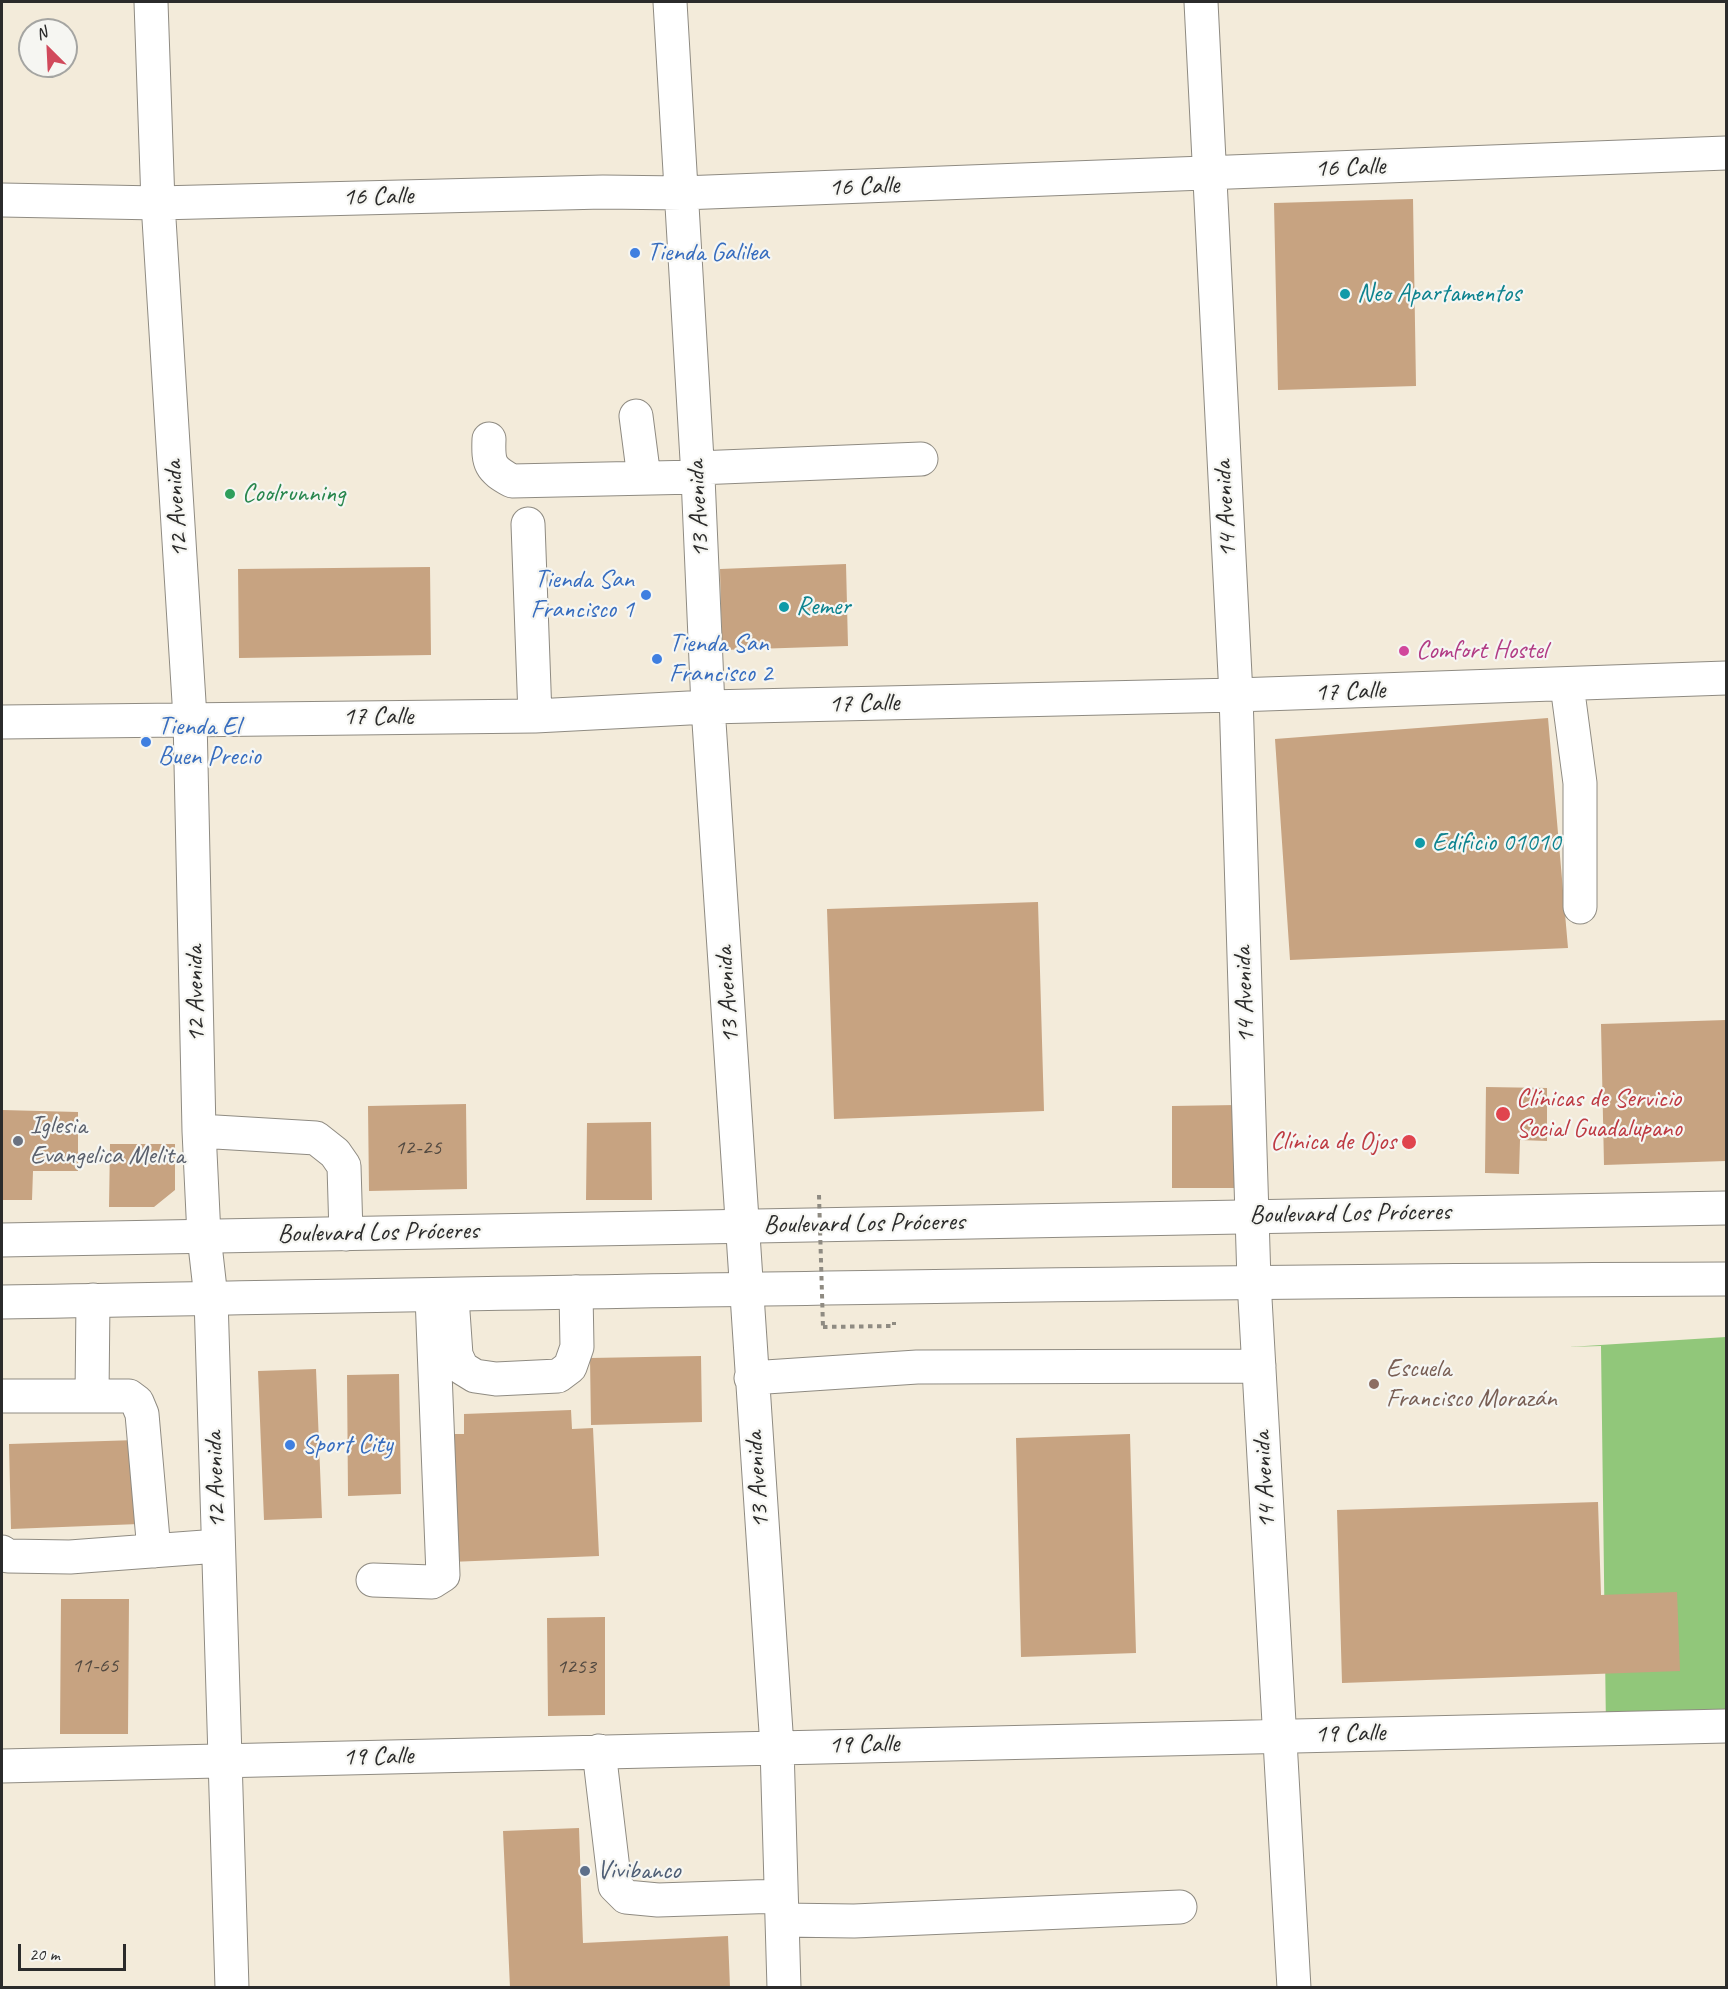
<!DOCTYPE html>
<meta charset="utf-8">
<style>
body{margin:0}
#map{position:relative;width:1728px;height:1989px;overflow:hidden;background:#f3ebda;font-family:Caveat,sans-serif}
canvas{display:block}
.frame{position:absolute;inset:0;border:3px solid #2b2b2b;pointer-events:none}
.north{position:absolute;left:18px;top:18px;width:60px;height:60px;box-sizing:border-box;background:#f6f6f2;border:2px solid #a5a5a2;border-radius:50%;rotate:336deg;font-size:16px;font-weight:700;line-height:24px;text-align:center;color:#2b2b2b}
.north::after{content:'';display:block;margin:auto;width:21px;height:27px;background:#d1495b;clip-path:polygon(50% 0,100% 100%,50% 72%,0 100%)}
.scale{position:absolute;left:18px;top:1944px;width:108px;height:27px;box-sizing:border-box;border:3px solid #2b2b2b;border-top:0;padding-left:8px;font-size:18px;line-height:21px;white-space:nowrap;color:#2b2b2b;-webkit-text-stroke:4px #f6f6f2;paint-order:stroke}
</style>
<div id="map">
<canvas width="1728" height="1989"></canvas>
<div class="frame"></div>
<div class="north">N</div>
<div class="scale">20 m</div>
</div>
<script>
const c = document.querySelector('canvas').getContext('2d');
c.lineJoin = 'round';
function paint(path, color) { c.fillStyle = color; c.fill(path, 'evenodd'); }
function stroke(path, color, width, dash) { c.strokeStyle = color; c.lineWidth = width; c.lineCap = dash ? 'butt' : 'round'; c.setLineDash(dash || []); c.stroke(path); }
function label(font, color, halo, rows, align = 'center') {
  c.font = font + ' Caveat,sans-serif'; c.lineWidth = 4.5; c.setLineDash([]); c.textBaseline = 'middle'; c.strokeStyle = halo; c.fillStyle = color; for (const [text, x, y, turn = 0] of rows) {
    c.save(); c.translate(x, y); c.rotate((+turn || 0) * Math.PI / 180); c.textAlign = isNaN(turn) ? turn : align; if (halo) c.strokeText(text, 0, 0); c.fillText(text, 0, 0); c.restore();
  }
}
const green = new Path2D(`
 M1726,1337V1726L1606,1729L1601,1346L1569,1347Z`);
const building = new Path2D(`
 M1413,199L1416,386L1278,390L1274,203Z
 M846,564L848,646L722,650L720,569Z
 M430,567L431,655L239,658L238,569Z
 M1548,718L1568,948L1290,960L1275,739Z
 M1038,902L1044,1111L834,1119L827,909Z
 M1726,1020V1161L1604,1165L1601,1024Z
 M1486,1087L1547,1088V1141L1520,1140L1519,1174L1485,1173Z
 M466,1104L467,1189L369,1191L368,1106Z
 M1237,1105L1236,1188H1172V1106Z
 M2,1110L78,1112V1171H33L32,1200H2Z
 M651,1122L652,1200H586L587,1123Z
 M110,1144H175V1190L154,1207H109Z
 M701,1356L702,1422L591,1425L590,1358Z
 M316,1369L322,1518L264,1520L258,1371Z
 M399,1374L401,1494L348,1496L347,1375Z
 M571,1410L572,1429L593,1428L599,1556L450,1562L445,1434H464V1414Z
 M1130,1434L1136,1653L1021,1657L1016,1438Z
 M137,1440L139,1524L11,1529L9,1444Z
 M1598,1502L1601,1595L1677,1592L1680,1671L1342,1683L1337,1510Z
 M61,1599H129L128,1734H60Z
 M605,1617V1715L548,1716L547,1618Z
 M579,1828L583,1943L728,1936L730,1988H510L503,1831Z`);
const path = new Path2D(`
 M823,1327L894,1326V1322`);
const minor = new Path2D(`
 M151,2L158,203L190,718L199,1131L204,1236L211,1298L232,1988
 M670,2L698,477L708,707L777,1747L784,1988
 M1201,2L1236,695L1254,1281L1294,1988
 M2,200L158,203L603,192L682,193L1726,153
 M636,416L644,478
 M489,439C488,464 490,469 512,481L698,477
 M697,468L921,459
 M528,524L535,716
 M1567,685L1580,783V907
 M2,722L535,716L708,707L1236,695L1726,678
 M199,1131L316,1138L335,1153L344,1166L346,1234
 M453,1312L456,1355L462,1368L475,1376L496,1379L558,1376L570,1367L577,1347L576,1292
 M751,1378L917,1367L1259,1366
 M2,1396H129L137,1402L142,1414L154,1551
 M92,1396L93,1300
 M2,1552L8,1556L70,1557L218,1546
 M373,1580L432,1582L443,1575L432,1296
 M599,1751L615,1886L626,1897L658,1900L781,1896
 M2,1766L1726,1726
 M782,1920L854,1921L1180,1907`);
const highway = new Path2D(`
 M2,1240L1726,1208
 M2,1302C577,1292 1151,1281 1726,1279`);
const pathBridge = new Path2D(`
 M819,1195L823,1327`);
const markers = [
 [635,253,6,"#3f7fe0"],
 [1345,294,6,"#0f9aa8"],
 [230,494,6,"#2e9e5b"],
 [646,595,6,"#3f7fe0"],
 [784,607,6,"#0f9aa8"],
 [1404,651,6,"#d1479c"],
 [657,659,6,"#3f7fe0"],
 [146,742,6,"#3f7fe0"],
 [1420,843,6,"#0f9aa8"],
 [1503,1114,8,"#e0444e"],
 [18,1141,6,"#6b7280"],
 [1409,1142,8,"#e0444e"],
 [1374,1384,6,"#8d6e63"],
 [290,1445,6,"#3f7fe0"],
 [585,1871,6,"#5c6f8a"]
];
const numberNames = [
 ["12-25",418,1148],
 ["11-65",95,1666],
 ["1253",576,1667]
];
const streetNames = [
 ["16 Calle",1350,168,-2],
 ["16 Calle",864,187,-2],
 ["16 Calle",378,197,-1],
 ["12 Avenida",177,509,-94],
 ["13 Avenida",699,509,-93],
 ["14 Avenida",1226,509,-93],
 ["17 Calle",1350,692,-2],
 ["17 Calle",864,704,-1],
 ["17 Calle",378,717],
 ["12 Avenida",196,994,-91],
 ["13 Avenida",728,995,-94],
 ["14 Avenida",1245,995,-92],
 ["Boulevard Los Próceres",1350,1214,-1],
 ["Boulevard Los Próceres",864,1224,-1],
 ["Boulevard Los Próceres",378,1233,-1],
 ["12 Avenida",216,1480,-92],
 ["13 Avenida",758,1480,-94],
 ["14 Avenida",1265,1480,-93],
 ["19 Calle",1350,1734,-1],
 ["19 Calle",864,1745,-1],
 ["19 Calle",378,1757,-1]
];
const shopNames = [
 ["Tienda Galilea",647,253],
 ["Tienda San",634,580,"right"],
 ["Francisco 1",634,610,"right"],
 ["Tienda San",669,644],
 ["Francisco 2",669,674],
 ["Tienda El",158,727],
 ["Buen Precio",158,757],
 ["Sport City",302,1445]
];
const cultureNames = [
 ["Neo Apartamentos",1357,294],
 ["Remer",796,607],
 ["Edificio 01010",1432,843]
];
const leisureNames = [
 ["Coolrunning",242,494]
];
const hotelNames = [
 ["Comfort Hostel",1416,651]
];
const healthNames = [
 ["Clínicas de Servicio",1516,1099],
 ["Social Guadalupano",1516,1129],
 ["Clínica de Ojos",1396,1142,"right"]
];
const worshipNames = [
 ["Iglesia",30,1126],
 ["Evangelica Melita",30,1156]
];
const educationNames = [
 ["Escuela",1386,1369],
 ["Francisco Morazán",1386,1399]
];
const serviceNames = [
 ["Vivibanco",597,1871]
];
paint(green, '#91c77a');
paint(building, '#c7a381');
stroke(minor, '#8f8b82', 35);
stroke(highway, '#8f8b82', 35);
stroke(path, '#8f8b82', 4, [4.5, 4.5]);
stroke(minor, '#fff', 33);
stroke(highway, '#fff', 33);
stroke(pathBridge, '#8f8b82', 4, [4.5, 4.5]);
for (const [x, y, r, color] of markers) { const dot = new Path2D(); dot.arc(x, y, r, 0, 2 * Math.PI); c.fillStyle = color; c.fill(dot); stroke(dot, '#f6f6f2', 2); }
label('22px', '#524940', null, numberNames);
label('26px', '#2b2b2b', '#f6f6f2', streetNames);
label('26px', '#366cbe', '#f6f6f2', shopNames, 'left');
label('26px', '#0d838f', '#f6f6f2', cultureNames, 'left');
label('26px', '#27864d', '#f6f6f2', leisureNames, 'left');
label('26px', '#b23c85', '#f6f6f2', hotelNames, 'left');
label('26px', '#be3a42', '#f6f6f2', healthNames, 'left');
label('26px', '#5b616d', '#f6f6f2', worshipNames, 'left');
label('26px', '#785e54', '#f6f6f2', educationNames, 'left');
label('26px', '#4e5e75', '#f6f6f2', serviceNames, 'left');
</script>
